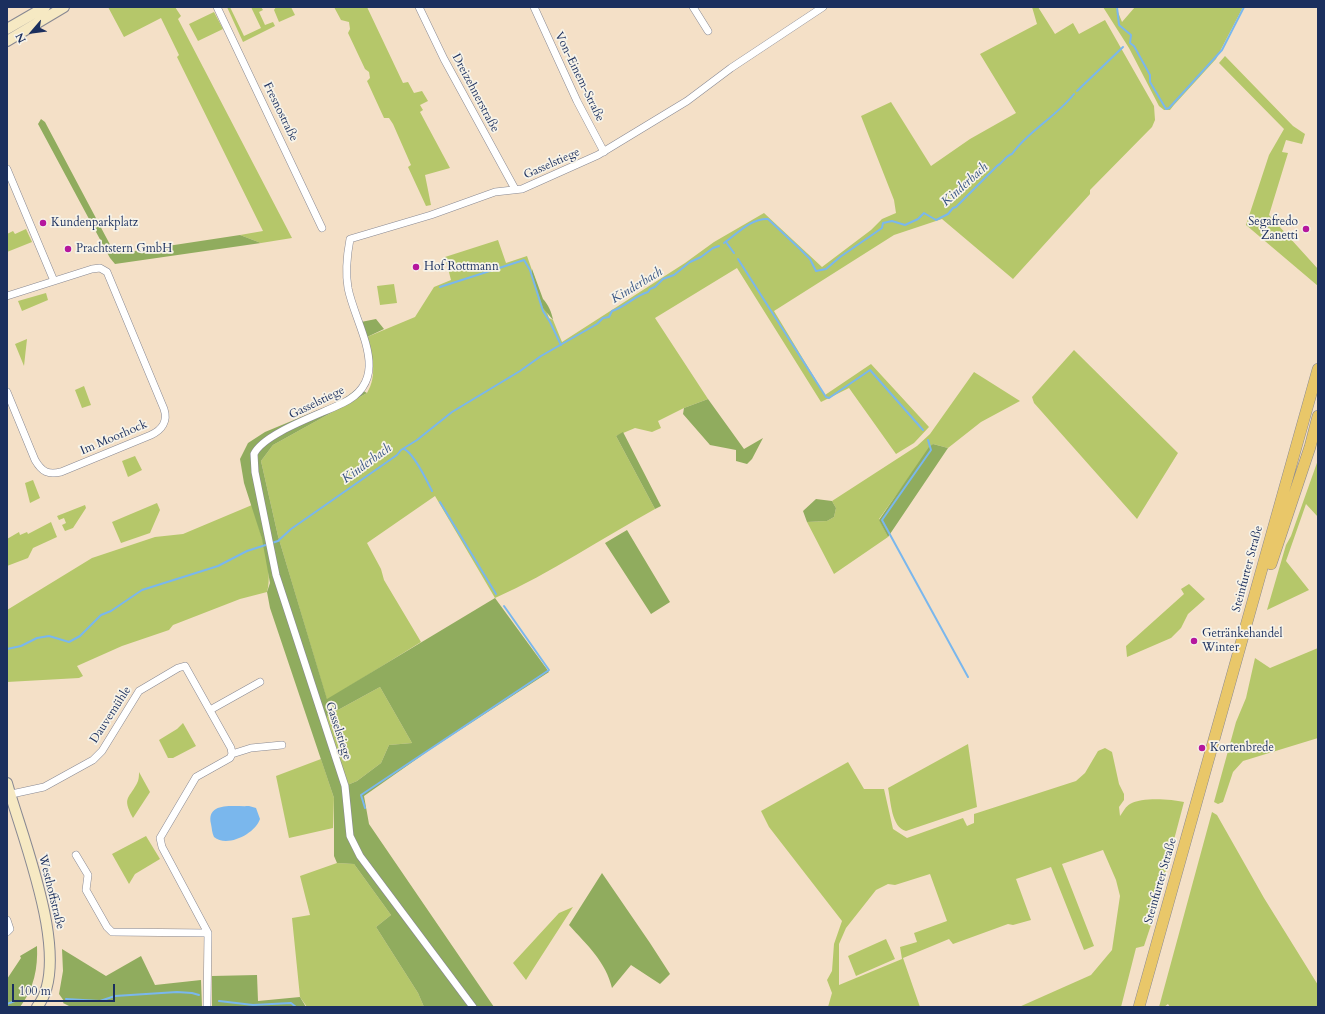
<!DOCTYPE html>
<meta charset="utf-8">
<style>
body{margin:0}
#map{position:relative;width:1325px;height:1014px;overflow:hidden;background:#f4e0c7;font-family:Cardo,serif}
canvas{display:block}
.frame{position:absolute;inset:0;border:8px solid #1b2f5e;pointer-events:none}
.north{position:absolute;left:12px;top:12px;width:40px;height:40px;-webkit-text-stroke:3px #f7f3e8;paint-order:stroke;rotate:242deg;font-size:11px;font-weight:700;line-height:16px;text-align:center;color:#1b2f5e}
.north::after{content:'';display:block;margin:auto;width:14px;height:18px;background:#1b2f5e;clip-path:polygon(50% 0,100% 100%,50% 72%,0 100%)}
.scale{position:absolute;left:12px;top:984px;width:103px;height:18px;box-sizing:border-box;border:2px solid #1b2f5e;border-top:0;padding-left:5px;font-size:12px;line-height:14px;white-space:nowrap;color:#1b2f5e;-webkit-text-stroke:3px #f7f3e8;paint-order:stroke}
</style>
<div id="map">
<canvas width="1325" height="1014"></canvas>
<div class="frame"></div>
<div class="north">N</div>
<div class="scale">100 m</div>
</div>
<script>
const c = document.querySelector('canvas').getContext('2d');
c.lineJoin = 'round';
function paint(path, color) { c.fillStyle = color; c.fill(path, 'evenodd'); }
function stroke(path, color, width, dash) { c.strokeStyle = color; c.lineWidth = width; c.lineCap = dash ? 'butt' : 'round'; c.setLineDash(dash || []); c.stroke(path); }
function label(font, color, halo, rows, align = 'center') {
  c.font = font + ' Cardo,serif'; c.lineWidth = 3.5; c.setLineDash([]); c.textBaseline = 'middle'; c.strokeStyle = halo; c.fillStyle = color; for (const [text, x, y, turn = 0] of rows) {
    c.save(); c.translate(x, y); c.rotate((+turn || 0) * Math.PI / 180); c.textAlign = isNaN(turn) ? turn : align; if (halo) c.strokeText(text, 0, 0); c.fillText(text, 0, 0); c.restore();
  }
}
const green = new Path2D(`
 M108,7H175L181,16L178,19L292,238L261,243L240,235L263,231L177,57L179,55L161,18L124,37Z
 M227,7H230L244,36L261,28L251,7H261L263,10L259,12L265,25L273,22L275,26L243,42Z
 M276,7H291L295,15L279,22L274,10Z
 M334,7H367L403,83L408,82L414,93L422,91L428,101L420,105L423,110L420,112L450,168L425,175L431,205L426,206L408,167L411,165L393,124L389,118H384L367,81L370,78L369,72L365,69L348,33L350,29L349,22L341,20Z
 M1032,7H1038L1055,34L1073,23L1079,34L1105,20L1154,106L1155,120L1152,127L1090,190V194L1013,279L942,219L894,235L774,311L825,395L871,364L929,427L914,443L896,454L849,388L821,402L737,268L655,318L708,399L684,408L658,421L661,428L652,432L635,428L616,436L655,509C602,538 551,573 495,598L435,496L367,543L381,569L384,580L421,642L327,700L278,536L261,461L273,445L367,393C378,375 372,356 367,337L415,317L434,287L451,280L445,257L498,240L506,263L527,256L549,318L553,320L562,342L685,263L714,242L764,213L822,267L871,230L882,219L896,213L894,200L861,116L891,102L931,166L970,139L1016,113L980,54L1037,24Z
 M1103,7H1116L1122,22L1135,7H1243L1216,59L1174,105L1170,110H1164L1159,106L1129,48Z
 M214,12L223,29L198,41L189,24Z
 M1225,56L1293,126L1305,134L1302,144L1286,140L1282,152L1288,153L1269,215L1318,269V286L1246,225L1269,155L1284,129L1219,63Z
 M26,229L32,242L7,252V234L13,231L15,234Z
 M394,284L397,303L380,305L377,286Z
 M46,293L48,300L22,311L18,301Z
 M27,339L24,366L15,344Z
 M1074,350L1178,453L1137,519L1034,403L1032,397Z
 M974,372L1020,401L981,422L948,448L933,444L879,519L888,537L834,574L807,522L827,521L834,517L836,508L832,501L917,446L930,434Z
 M84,386L91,405L82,408L75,390Z
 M135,456L142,470L128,477L122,461Z
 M1318,460V517L1306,504L1286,561L1309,590L1267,610L1286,545L1291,536Z
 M33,480L40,498L30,503L25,483Z
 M157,503L160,510L150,533L121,543L112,522Z
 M85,505L86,508L73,528L65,531L62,525L66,523L64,518L59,520L57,516Z
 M252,505C259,528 274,570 267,592L240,599L173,625L169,630L122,646L77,666L83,676L79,678L7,682V610L92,558L155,537L183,534Z
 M51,522L57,537L33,548L28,558L7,566V539L19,532L20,535L27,532L28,534Z
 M1189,584L1205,599L1188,614L1181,628L1171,638L1127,657L1126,646L1184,594L1181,589Z
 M1318,648V738L1243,761L1233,772L1223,802L1218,804L1214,802L1236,722L1246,698L1255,658L1270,668Z
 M380,687L412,743L389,745L381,763L357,781L345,786L326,731L327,716Z
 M183,723L196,746L173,758H168L159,740L177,729Z
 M968,744L977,807L906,831C891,827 891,801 888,788Z
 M1105,748L1112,752L1119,784L1124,794V800L1119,807L1120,816C1123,812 1126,806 1130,804C1142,797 1170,799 1184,802L1153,919L1144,946L1136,948L1121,1007H1019L1091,975L1112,950L1120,896L1116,880L1103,850L1062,864L1094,946L1084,950L1051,867L1016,879L1031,920L1013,925L1008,924L953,944L949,939L903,958L920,1007H828L832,993L827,980L832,971L834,944L842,921L769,827L761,811L848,762L864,789H884L893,829L907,838L963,818L967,826L974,823V814L1076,781L1085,773L1098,751ZM930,874L947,921L914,933L917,942L900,947L902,959L839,985V944L846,928L876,890L888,884L895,885Z
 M321,759L334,798L333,828L289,838L276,776Z
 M139,772L150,792L133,818C121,796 130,799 138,781C139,778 139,774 139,772Z
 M1212,812L1217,815L1264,898L1318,985V1007H1170L1168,1004L1164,1007H1159Z
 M146,836L160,859L135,874L129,884L112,854Z
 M337,863L354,864L391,915L376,927L418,993L424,1007H307L300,997L292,918L310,915L300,876Z
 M573,907L526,980L513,963L559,913Z
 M886,939L895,959L856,976L848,956Z`);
const forest = new Path2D(`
 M41,119L45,122L115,254L240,235L261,243L115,264L110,258L38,124Z
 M532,269L543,299C548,304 552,313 553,320L543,308L532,275Z
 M376,319L384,329L367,337L361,322Z
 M358,388L367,393L273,445L261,461L278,536L327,699L495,598L549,672L431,749L364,796L369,824L494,1007H424L418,993L376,927L391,915L354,864L337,863L334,856V798L270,608L267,592L270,583L262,539L244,483L240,459L248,443L265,432L342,400ZM380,687L412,743L389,745L381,763L357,781L345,786L326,731L327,716Z
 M708,399L744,449L763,438L752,459L747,464L736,461V450L710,445L683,414L684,408Z
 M623,432L661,506L655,509L616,436Z
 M933,444L948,448L888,537L879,520L929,447Z
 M816,499L832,501L836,508L834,517L827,521L807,522L803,511Z
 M627,530L670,602L651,614L605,543Z
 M602,873L650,943L670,974L660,984L631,965L612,988C606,962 587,945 569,925Z
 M37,946C38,968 34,989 20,1007H7V979L21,958L20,956Z
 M62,949L106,976L141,956L155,985L201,980L202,1007H71L63,1003L64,1001L59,994L63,971Z
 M257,975L258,1001L300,997L306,1007H212V976Z`);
const water = new Path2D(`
 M249,806L256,808L260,819C255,834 227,848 214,837C212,833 212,829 211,824C206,801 234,807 249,806Z`);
const stream = new Path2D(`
 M1117,7L1119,25L1131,35L1130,43L1134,46L1150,75V82L1166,109L1169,108L1222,50L1244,7
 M1077,91L1123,47
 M726,242L734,253
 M724,243C737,234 751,218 768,219L800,249L810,259L816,271L826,269L840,257L882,228L883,223L892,221L905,225L918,219L924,213L936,220L948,214L953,208L956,207L997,166C1003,163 1005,156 1012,154C1028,131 1056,117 1074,94
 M738,259L826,397L829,398L870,370L923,430
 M440,287L524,260L530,270L543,311L550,322L561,345
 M928,440L931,450L882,520L968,677
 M404,449C414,453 427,481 432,491
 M440,502L496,594
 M7,649L21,646L37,638L49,636L69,642L80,636L101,615L111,611L142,590L218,566L247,551L278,541L291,529L397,455L401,450L417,440L452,412L520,371L541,356L597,324L603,318L609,317L612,311C625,307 636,295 648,292L650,289L655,287L663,279L674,275L690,262L701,257L713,248L719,246
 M365,808L361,795L549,670L504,606
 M66,999L100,1001L115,996L177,992L192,993L199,995
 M219,1001L253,1005L291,1003L296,1007
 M7,1004L15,1001`);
const street = new Path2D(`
 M217,7L322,228
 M419,7L444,59L515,189
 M534,7L577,101L604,152
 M693,7L708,31
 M7,169L54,281
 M7,296L92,269L100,268L107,272L164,409C168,421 162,430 151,435L61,472C48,475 42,472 35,460L7,392
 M210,710L260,682
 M232,754L251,748L282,745
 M7,795L44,787L93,760L102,751L139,691L178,668L185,666L231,748L232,754L230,758L196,777L160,838L162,847L208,933L207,1007
 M76,855L88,875L86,890L107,927L112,932L208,933
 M7,920L10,929L7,932
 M473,1007L360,856L350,836L345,786L276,575L255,472L254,454C264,433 321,414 343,403C394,378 356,328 348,288C345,271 347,255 350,239L431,215L495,192L522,189L598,155L687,101L731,68L823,7`);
const secondary = new Path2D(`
 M7,29L45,7
 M7,41L64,7
 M7,783C21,835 74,962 37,1007`);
const primary = new Path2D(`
 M1271,564L1310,447L1318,416
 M1139,1007L1318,369`);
const markers = [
 [43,223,4,"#b5179e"],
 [1306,229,4,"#b5179e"],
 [68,249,4,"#b5179e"],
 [416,267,4,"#b5179e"],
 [1194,641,4,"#b5179e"],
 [1202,748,4,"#b5179e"]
];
const streetNames = [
 ["Von-Einem-Straße",579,77,64],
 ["Dreizehnerstraße",475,93,62],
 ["Fresnostraße",280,112,64],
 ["Gasselstiege",552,164,-24],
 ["Gasselstiege",317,403,-26],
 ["Im Moorhock",114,438,-23],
 ["Steinfurter Straße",1248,569,-75],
 ["Dauvemühle",111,715,-57],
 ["Gasselstiege",338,731,72],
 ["Steinfurter Straße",1161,881,-74],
 ["Westhoffstraße",51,892,76]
];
const poiNames = [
 ["Segafredo",1298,222,"right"],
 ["Zanetti",1298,236,"right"],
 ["Kundenparkplatz",51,223],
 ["Prachtstern GmbH",76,249],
 ["Hof Rottmann",424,267],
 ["Getränkehandel",1202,634],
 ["Winter",1202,648],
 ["Kortenbrede",1210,748]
];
const waterNames = [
 ["Kinderbach",965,185,-42],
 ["Kinderbach",637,286,-31],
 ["Kinderbach",367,464,-36]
];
paint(green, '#b5c76a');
paint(forest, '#90ac5e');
paint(water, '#7ab7ed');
stroke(stream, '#7ab7ed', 2);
stroke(street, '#888892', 8);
stroke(secondary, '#888892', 12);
stroke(primary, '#888892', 12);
stroke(street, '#fff', 7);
stroke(secondary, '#f6e9c3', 10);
stroke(primary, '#e9c769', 11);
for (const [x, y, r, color] of markers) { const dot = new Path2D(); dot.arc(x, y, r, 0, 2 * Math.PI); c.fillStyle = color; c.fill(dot); stroke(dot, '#f7f3e8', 1.5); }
label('12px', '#1b2f5e', '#f7f3e8', streetNames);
label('12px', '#1b2f5e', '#f7f3e8', poiNames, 'left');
label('italic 13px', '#335182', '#f7f3e8', waterNames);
</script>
